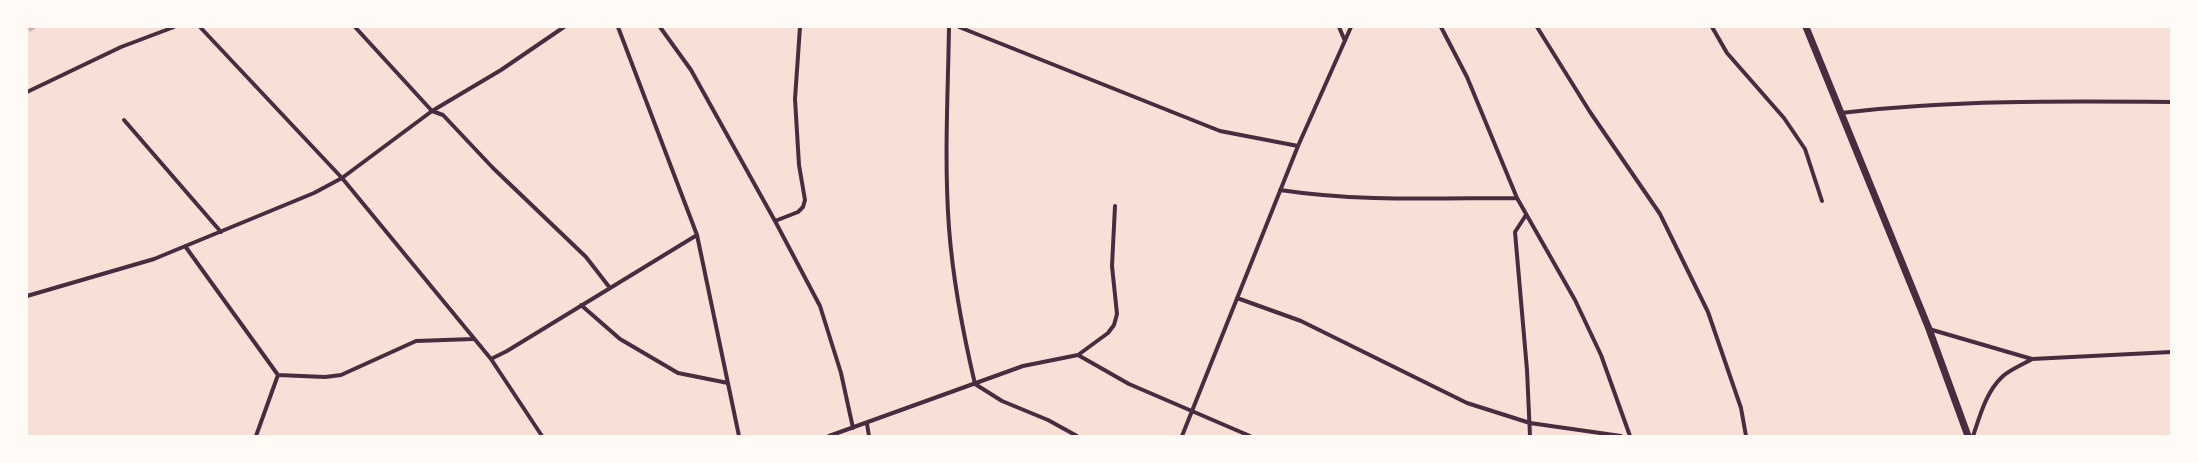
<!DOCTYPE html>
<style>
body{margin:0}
#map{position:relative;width:2198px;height:463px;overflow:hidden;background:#f7e1d7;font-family:Ubuntu,sans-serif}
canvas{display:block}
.frame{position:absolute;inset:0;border:28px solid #fffaf5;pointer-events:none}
</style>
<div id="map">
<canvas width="2198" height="463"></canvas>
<div class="frame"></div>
</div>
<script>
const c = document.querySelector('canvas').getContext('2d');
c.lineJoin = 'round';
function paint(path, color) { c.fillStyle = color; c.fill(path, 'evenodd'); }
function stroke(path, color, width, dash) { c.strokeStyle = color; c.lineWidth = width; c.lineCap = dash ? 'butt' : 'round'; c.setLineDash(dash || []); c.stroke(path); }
const building = new Path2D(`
 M27,27H38L30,32Z`);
const minor = new Path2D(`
 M200,27L342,178L491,359L507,351L697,235
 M355,27L432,111L443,115L493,168L586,257L610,288
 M618,27L697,235L739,436
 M660,27L691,70L775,221L820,306L841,373L853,428
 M949,27C948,94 944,161 949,228C953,281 963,333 975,384L1002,401L1048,420L1077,436
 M959,27L1220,131L1298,146
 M1339,27L1345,41
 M1441,27L1467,77L1517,198L1575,300L1601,355L1630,436
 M1537,27L1590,112L1660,214L1708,312L1741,408L1746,436
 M1712,27L1727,53L1784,118L1805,149L1822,201
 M27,92L121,47L174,27
 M1841,113C1950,100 2061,101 2171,102
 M124,120L221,232
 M1280,190C1359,202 1437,198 1517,198
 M1526,215L1515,232L1527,370L1530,436
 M775,221L798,212L803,207L805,200L799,165L795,99L800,27
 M185,246L278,375L325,377L341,375L416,341L473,339
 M27,296L154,259L314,193L342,178L432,111L501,70L564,27
 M1237,298L1301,321L1467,403L1530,423L1621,436
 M581,305L620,339L678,373L728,383
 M1929,329L2032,359L2171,352
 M1078,355L1129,384L1250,436
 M491,359L542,436
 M867,424L869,436
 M256,436L278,375
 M829,436L1023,366L1078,355L1108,333L1114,325L1117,314L1112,266L1115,206
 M1182,436L1298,146L1351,27
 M1973,436C1980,416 1986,392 2002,377C2009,370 2022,365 2032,359`);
const tertiary = new Path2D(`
 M1806,27L1929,329L1968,436`);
paint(building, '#ccb4b1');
stroke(minor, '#4a2c40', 4);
stroke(tertiary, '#4a2c40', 7);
</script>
